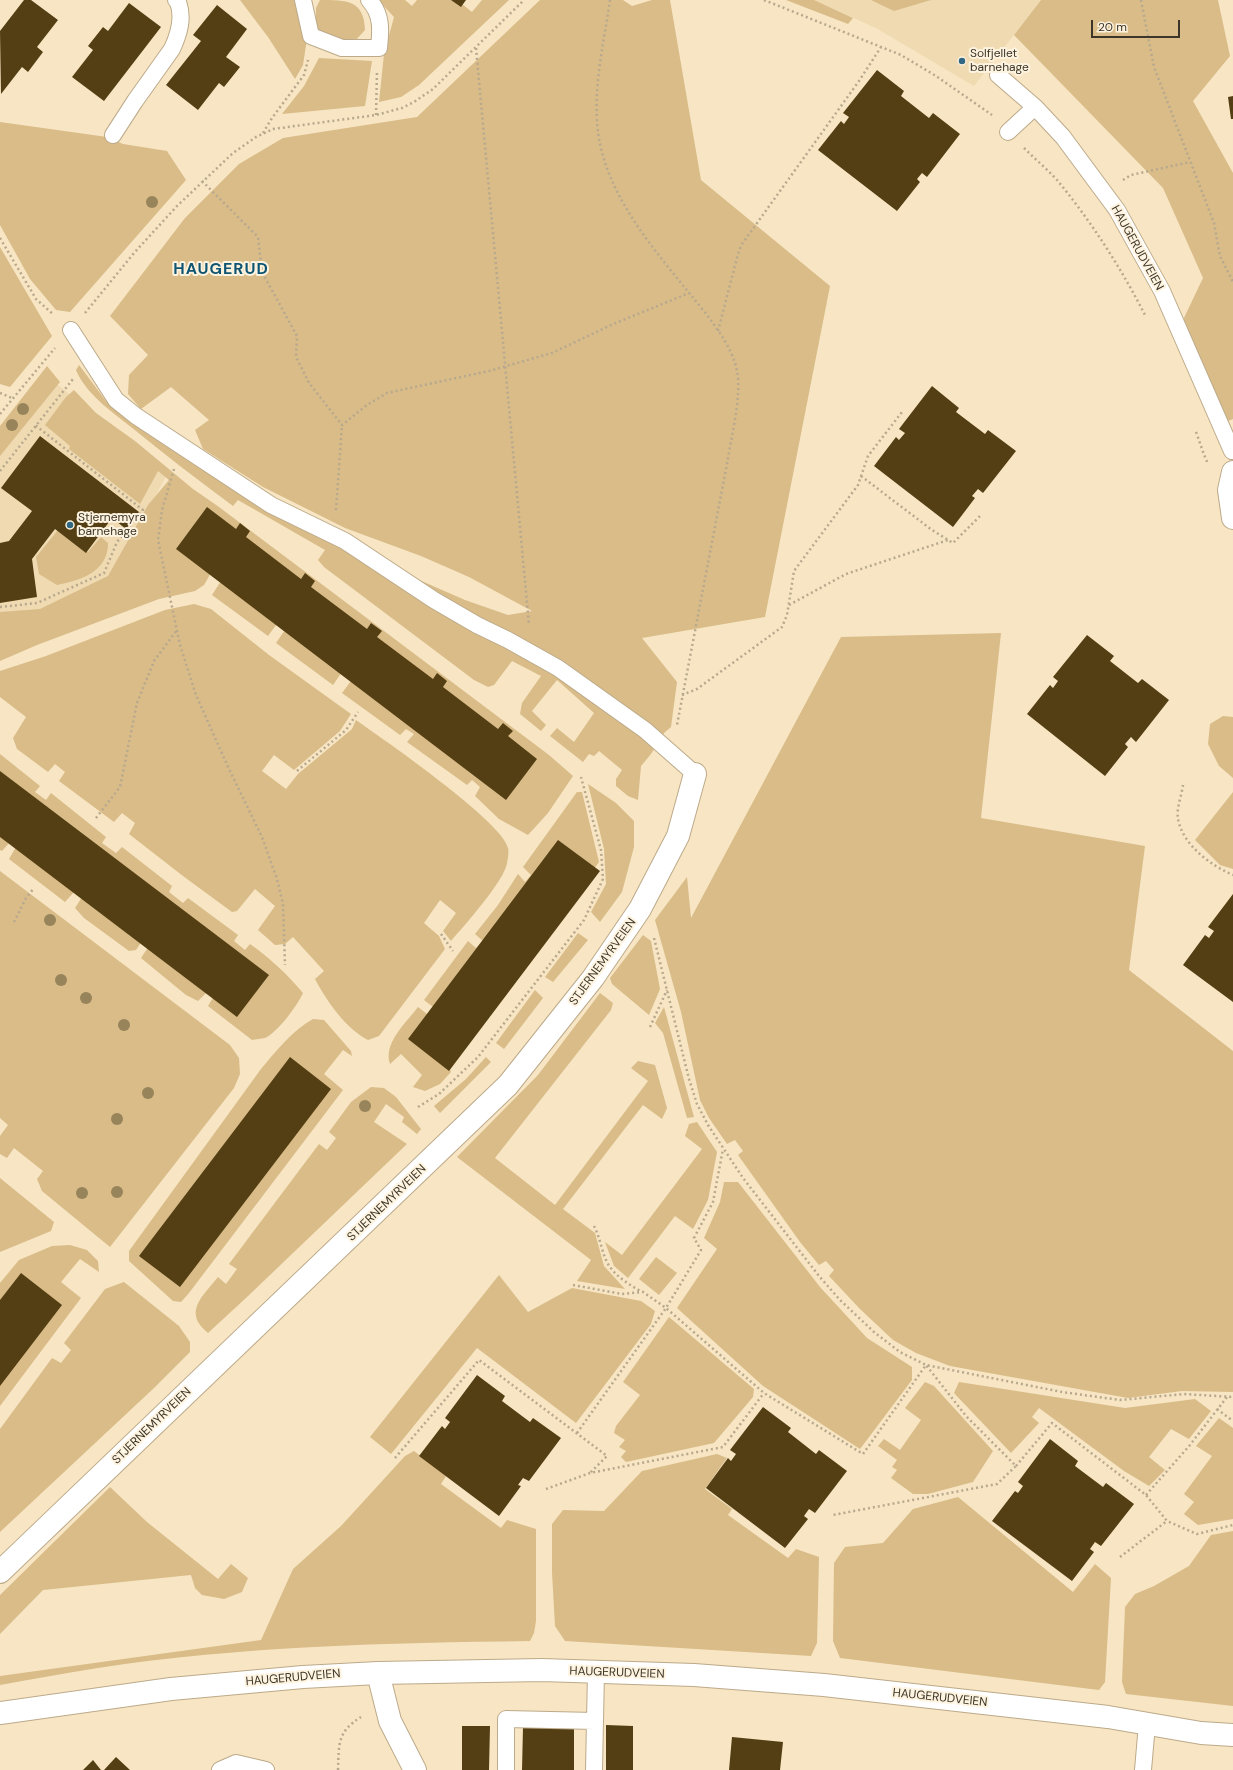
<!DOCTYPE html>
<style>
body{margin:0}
#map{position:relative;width:1233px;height:1770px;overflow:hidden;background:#f7e5c3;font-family:"DM Sans",sans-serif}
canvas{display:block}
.scale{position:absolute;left:1091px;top:20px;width:89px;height:18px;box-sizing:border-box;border:2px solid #3c3528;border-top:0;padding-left:5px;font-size:12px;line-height:14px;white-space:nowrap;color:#3c3528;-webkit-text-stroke:3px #fef3df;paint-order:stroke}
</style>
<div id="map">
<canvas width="1233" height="1770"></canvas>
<div class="scale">20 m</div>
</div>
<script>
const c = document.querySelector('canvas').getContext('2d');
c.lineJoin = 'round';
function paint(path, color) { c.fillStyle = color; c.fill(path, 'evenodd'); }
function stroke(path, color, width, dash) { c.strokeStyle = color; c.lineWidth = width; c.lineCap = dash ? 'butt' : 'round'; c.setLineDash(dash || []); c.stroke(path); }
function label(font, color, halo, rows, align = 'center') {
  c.font = font + ' "DM Sans",sans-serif'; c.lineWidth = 4; c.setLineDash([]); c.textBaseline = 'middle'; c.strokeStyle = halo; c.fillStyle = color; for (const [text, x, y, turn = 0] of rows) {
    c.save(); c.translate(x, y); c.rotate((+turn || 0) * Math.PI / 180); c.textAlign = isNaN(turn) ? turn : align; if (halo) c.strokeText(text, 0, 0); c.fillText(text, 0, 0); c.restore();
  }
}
const built = new Path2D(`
 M814,0H1041L974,86L876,28Z
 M45,374L167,475L111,576L0,636V429Z`);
const green = new Path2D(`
 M240,0H297L308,32L303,65L295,79L268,37Z
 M320,0C347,0 364,0 365,30L354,42L330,40L316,28V8Z
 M378,0H405L412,6L417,0H457L472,12L482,0H509L419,85L401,97L379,102L384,54L394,17Z
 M540,0H623L632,6L652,0H670L701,180L830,286L765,617L642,638L677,682L671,727L664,733L651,754L641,766L638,800L628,796L616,786V779L622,770L599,751L594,756L589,754L583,762L550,736L557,728L574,742L594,713L557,680L532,711L546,725L541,731L520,714L522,703L541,676L512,661L494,685L488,687L474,680L324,567L318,560L325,550L238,500L233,506C198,480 164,454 131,427C111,411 86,394 76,370L79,365L106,401L131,422L193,464L264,507L339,545L465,600L508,615L532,611L469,577L421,556L345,528L263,487L203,449L195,430L209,420L171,387L141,409L128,394L129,375L148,355L110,316L185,218L239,164L283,138L417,117Z
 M786,0H814L853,18L848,24Z
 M871,0H931L894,11Z
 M1041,0H1218L1230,56L1193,101L1233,173V419L1228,421L1182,322L1203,278L1163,188L1014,35Z
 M319,58L372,61L365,106L282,114L304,86Z
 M0,122L107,137L123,144L167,151L186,180L70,312L56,310L30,279L0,225Z
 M0,247L52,336L10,387L0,384Z
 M47,366L60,382L0,456V426Z
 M74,390L96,413L135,441L193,489L219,507L549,755L573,776L548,813L528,835L499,819L475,796L480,787L472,780L467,785L407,742L414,734L406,729L400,735L342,693L354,677L344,669L333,685L276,643L287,627L279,621L268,636L212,595L223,578L212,571L204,585L195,591L159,599L37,645L0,661V612L40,609L108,576L148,505L169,480L158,471L140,504L69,449L70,446L45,425L66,397Z
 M58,530L88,552L101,537L108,543C108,572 81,580 57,585L39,574L36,557Z
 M194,604L211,609L269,655L351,714L340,731L294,770L274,755L262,771L286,789L298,774L352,729L356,720C383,739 503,822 508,848C509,852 508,859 507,863C505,880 464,926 451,941L443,931L456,913L440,900L424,923L439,936L445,949L379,1036L368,1040C346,1029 326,1000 315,979L324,971L293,937L285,944L275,945L258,930L275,906L255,889L237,911L232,912L183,876L129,834L135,823L122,813L114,822L59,781L65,772L55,764L48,772L17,749L13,738L26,717L0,697V671L46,656L165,610Z
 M1001,633L981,818L1145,846L1129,970L1233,1051V1392L1182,1391L1128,1398L950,1366L916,1353L893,1340L860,1309L829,1276L834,1270L826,1261L819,1265L800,1242L738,1155L743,1151L735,1140L727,1144L709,1118L700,1100L681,1012L655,920L687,877L691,918L841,637Z
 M1223,716L1233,717V778L1219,766L1208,744L1210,724Z
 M0,754L40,786L35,792L46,800L51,793L106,837L102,843L116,853L122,847L172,886L169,892L183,903L188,898L238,935L234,941L245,950L250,944C270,958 287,974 303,993C297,1006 278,1032 265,1038C261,1039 256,1039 252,1040L208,1006L214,996L208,991L198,1001L186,995L141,958L149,946L142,941L136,950L129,951L84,918L75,908L82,897L75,891L65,902L9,859L16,847L10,842L2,851L0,850Z
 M588,784L616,803L634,821V847L622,892L600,922L591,912L606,884L604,849Z
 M577,792H582L599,862L449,1067L451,1072L440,1084L425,1091L413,1087L422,1075L401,1054L390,1064C383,1043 406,1023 418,1007L427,1014L433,1007L424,1000L468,941L476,948L483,941L475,934L498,905L518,874L525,882L531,875L523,867Z
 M1233,792V869L1220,865L1195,840Z
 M0,871L230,1045L239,1058L240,1074L234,1088L110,1247L42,1191L37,1179L43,1171L14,1148L7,1158L0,1154V1136L8,1125L0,1118Z
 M578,933L588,940L553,982L545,977Z
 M643,935L651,941L660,989L649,1015L612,984L610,978Z
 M535,990L543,998L504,1049L496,1043Z
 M600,993L613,1003L611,1010L495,1158L555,1205L648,1081L631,1068L638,1061L655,1065L667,1108L662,1119L643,1105L563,1209L595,1233L604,1266L625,1289L577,1281L591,1260L457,1157L538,1075Z
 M664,1007L694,1117L687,1118L663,1033L655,1023Z
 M313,1019L324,1020L351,1051L352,1056L343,1050L324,1074L343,1090L189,1293L181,1302L173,1301L129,1261V1251L261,1069C276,1051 292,1031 313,1019Z
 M486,1057L491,1062L440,1113L434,1106L466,1079Z
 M371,1087L384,1088L396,1097L421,1129L417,1134L402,1122L404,1117L386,1104L374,1122L407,1144L247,1297L208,1333C182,1312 203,1296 218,1277L226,1284L237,1269L229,1264L319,1144L327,1150L336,1138L329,1132L351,1102Z
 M697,1122L717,1152L708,1200L693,1229L675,1216L628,1278L614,1266L605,1242L622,1255L702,1149L685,1136L689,1124Z
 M0,1178L54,1222L51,1231L0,1252Z
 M724,1182H738L820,1287L867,1338L912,1367V1380L860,1449L763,1386L677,1308L717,1249L704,1238L720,1202Z
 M70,1245L87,1250L98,1261L99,1272L80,1259L61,1282L81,1298L0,1406V1283L19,1260L52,1246Z
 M656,1257L677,1273L659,1295L639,1279Z
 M499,1275L528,1312L572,1288L641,1301L655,1311L651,1324L576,1423L477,1348L391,1454L370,1437Z
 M124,1282L179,1326L190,1342V1352L154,1388L0,1532V1429L52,1358L61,1363L71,1350L64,1343L105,1289Z
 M669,1317L754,1389L753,1397L714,1443L626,1462L621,1457L626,1451L619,1447L625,1440L614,1433L616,1426L640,1395L623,1382Z
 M925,1382L934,1386L993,1451L973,1482L928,1494H913L891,1478L897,1470L892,1467L897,1460L878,1446L884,1439L900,1450L921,1420L905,1408Z
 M959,1382L1125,1408L1195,1399L1211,1411L1189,1439L1171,1429L1149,1457L1165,1470L1149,1486L1124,1471L1039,1408L1032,1417L1039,1423L1011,1453L954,1393Z
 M1219,1418L1233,1428V1519L1198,1525L1184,1514L1194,1502L1184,1494L1212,1456L1196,1446Z
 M414,1451L446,1476L441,1484L501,1528L507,1520L536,1529V1621L534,1633L530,1641C387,1643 241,1646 98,1668C65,1673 33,1679 0,1685V1676L261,1640L293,1569L341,1526L405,1456Z
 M717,1454L727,1458L705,1489L732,1509L728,1515L788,1558L796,1549L819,1557L817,1643L811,1656L565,1641L555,1626L552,1572V1524L563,1510L604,1511L642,1471Z
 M110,1487L147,1522L218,1579L231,1564L248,1578L242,1592L224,1599L202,1595L195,1588L191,1575L43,1590L0,1634V1595Z
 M958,1497L1073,1592L1095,1564L1111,1578L1105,1682L1099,1690L840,1658L833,1641L834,1563L845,1547L883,1543L913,1509Z
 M1233,1531V1706L1126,1694L1122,1682L1125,1607L1135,1594L1154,1586L1189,1566L1211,1535Z`);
const building = new Path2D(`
 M24,0H31L58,20L37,47L43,52L28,72L22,67L1,94L0,31Z
 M451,0H466L461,7Z
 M129,3L161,27L104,101L72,77L93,50L88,46L103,27L108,31Z
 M217,5L247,29L226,57L240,67L224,87L219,83L198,110L166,85L201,41L193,35Z
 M877,70L904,91L901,96L929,118L933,113L960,134L927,177L922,173L917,179L920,182L897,211L818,150L841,121L844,124L849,117L843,113Z
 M1233,96V119H1231L1228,97Z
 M932,386L959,408L956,412L985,434L988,430L1016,451L983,493L978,489L972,496L975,498L953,527L874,466L896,437L899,440L905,433L899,429Z
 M40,436L139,512L126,529L112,518L86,553L55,529L32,559L37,597L0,603V543L9,541L32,511L1,488Z
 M207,507L236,529L240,523L250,531L246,537L301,579L305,573L315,581L311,587L367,629L371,623L382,631L377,637L433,679L437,673L447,681L443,687L498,729L503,723L513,731L508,736L537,759L506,800L176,549Z
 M1087,635L1114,656L1110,661L1138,683L1142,679L1169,700L1136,742L1131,737L1125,744L1128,747L1105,776L1027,714L1050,685L1053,688L1058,681L1053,677Z
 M0,771L269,975L237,1017L0,837Z
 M558,840L600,871L449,1071L408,1039Z
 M1233,894V1002L1183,965L1205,935L1209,938L1214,931L1208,927Z
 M290,1057L331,1089L180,1287L139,1256Z
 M21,1273L62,1305L0,1386V1300Z
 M477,1375L505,1396L502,1401L530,1422L533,1418L561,1438L529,1481L523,1478L518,1485L521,1486L499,1516L419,1456L442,1426L445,1429L450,1422L445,1418Z
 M763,1407L791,1428L788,1432L816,1454L819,1450L847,1471L815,1513L809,1509L804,1516L808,1519L785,1548L706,1488L728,1458L731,1461L736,1454L730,1450Z
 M1050,1439L1078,1461L1075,1466L1103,1487L1106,1483L1134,1504L1101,1546L1095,1542L1090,1549L1094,1552L1072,1581L992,1521L1015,1491L1018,1493L1023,1486L1018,1482Z
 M606,1725L633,1726V1770H606Z
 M462,1726H490L489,1770H462Z
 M523,1727H574V1770H522Z
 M732,1737L783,1742L780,1770H729Z
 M116,1757L130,1770H104Z
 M93,1760L101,1770H83Z`);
const path = new Path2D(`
 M610,0C603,50 588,106 603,156C618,208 656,252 690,294C707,315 732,344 737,371C742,396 731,438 727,464L677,725
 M764,0L901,55L936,76L992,115
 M1141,0L1154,67L1214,223L1220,256L1233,282
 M476,48L529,625
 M376,115L377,71
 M263,133L272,118L304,75L308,60
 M1024,148C1035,159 1047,169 1057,180C1091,221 1121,268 1145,315
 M1123,180L1131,175L1190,162
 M202,181L258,237L262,272L297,336L296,357L309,383L342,425L367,405L387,393L489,371L552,353L611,325L689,293
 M0,238L36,299L54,315
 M85,313L134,253L177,206L233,153L256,137L273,129L376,115L402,108L414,102L433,89L524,0
 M718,331L738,254L742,244L859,81L881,47
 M0,393L12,398
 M0,414L55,348
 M1196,432L1206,460L1209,464
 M174,469L162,510L158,540L180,645L196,695L229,769L262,837L277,879L283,904L285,965
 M0,471L73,379
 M861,476L932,530L953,543L980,516
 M336,510L342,425
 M789,605L846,574L948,540
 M0,607L37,603L104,573L117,542L143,510L35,425
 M682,695L697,689L782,627L787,615L794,571L858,485L868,456L902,412
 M297,771L346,730L358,712
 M1183,785C1182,794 1176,809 1178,819C1183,845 1210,865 1233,875
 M96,818L120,787L137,703L154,661L177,630
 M14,922L26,898L34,888
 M441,934L453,951
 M654,938L689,1079L697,1104L708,1125L743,1178L819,1276L840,1300L874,1332L900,1352L926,1365L1062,1392L1120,1400L1184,1394L1233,1397
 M650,1027L667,990
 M418,1107L439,1094L478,1057L584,920L603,879L601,850L581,777
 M594,1226C601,1239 602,1256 610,1267C618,1278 630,1285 642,1292
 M573,1285L622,1294L643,1292L666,1308L764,1393L863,1454L926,1365L966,1416L1016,1466L997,1484L833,1515
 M1217,1409L1233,1421
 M577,1433L666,1308L701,1250L694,1238L713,1202L723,1149
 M395,1458L479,1360L607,1456L590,1473
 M1016,1466L1052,1423L1146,1495L1167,1521L1197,1534L1233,1525
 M546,1489L590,1473L723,1447L764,1393
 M1146,1495L1190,1445L1227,1397
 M1120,1557L1167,1521
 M338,1770C339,1744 337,1732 361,1717`);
const service = new Path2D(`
 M303,0L311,36L342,48H379C381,30 382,14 369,0
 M998,75L1035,107L1063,137L1117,210L1162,291L1232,451
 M1008,132L1035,107
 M113,135L135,101L172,49C179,34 184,18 178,2L176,0
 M71,330L116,400L136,416L271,505L345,541L434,600L477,625L508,640L558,668L645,730L695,774
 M220,1770L236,1763L266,1770
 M506,1770V1719L595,1721
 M594,1770L596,1672
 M1143,1770L1147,1724`);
const minor = new Path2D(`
 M0,1572L508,1085L593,978L640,909L678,836L695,774
 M378,1673L390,1721L415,1770`);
const tertiary = new Path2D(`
 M1233,472L1229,490L1233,518
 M0,1713L171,1689L303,1677L378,1673L542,1670L694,1675L824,1685L1108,1717L1201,1733L1233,1735`);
const trees = [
 [152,202],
 [23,409],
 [12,425],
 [50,920],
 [61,980],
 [86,998],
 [124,1025],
 [148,1093],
 [365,1106],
 [117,1119],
 [117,1192],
 [82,1193]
];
const markers = [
 [962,61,4,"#306782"],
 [70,525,4,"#306782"]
];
const poiNames = [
 ["Solfjellet",970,54],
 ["barnehage",970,68],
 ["Stjernemyra",78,518],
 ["barnehage",78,532]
];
const streetNames = [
 ["HAUGERUDVEIEN",1137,248,61],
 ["STJERNEMYRVEIEN",603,962,-54],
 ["STJERNEMYRVEIEN",387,1203,-44],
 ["STJERNEMYRVEIEN",152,1426,-44],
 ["HAUGERUDVEIEN",617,1673,2],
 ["HAUGERUDVEIEN",293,1678,-5],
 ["HAUGERUDVEIEN",940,1698,6]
];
const districtNames = [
 ["HAUGERUD",221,270]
];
paint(built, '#efdab1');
paint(green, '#d9bc88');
paint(building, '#543f14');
stroke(service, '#bcaa8a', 18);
stroke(minor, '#bcaa8a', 24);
stroke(tertiary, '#bcaa8a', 24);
stroke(path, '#b7a88e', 2.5, [2, 3]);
stroke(service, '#fff', 16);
stroke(minor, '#fff', 22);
stroke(tertiary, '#fff', 22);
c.fillStyle = '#97845a';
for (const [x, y] of trees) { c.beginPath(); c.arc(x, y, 6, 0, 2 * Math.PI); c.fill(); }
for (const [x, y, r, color] of markers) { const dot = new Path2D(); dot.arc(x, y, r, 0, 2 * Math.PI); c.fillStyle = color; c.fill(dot); stroke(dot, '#fef3df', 1.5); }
label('12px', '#3c3528', '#fef3df', poiNames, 'left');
label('12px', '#3c3528', '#fef3df', streetNames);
c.letterSpacing = '1px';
label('bold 16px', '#0f5572', '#fef3df', districtNames);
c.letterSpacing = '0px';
</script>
